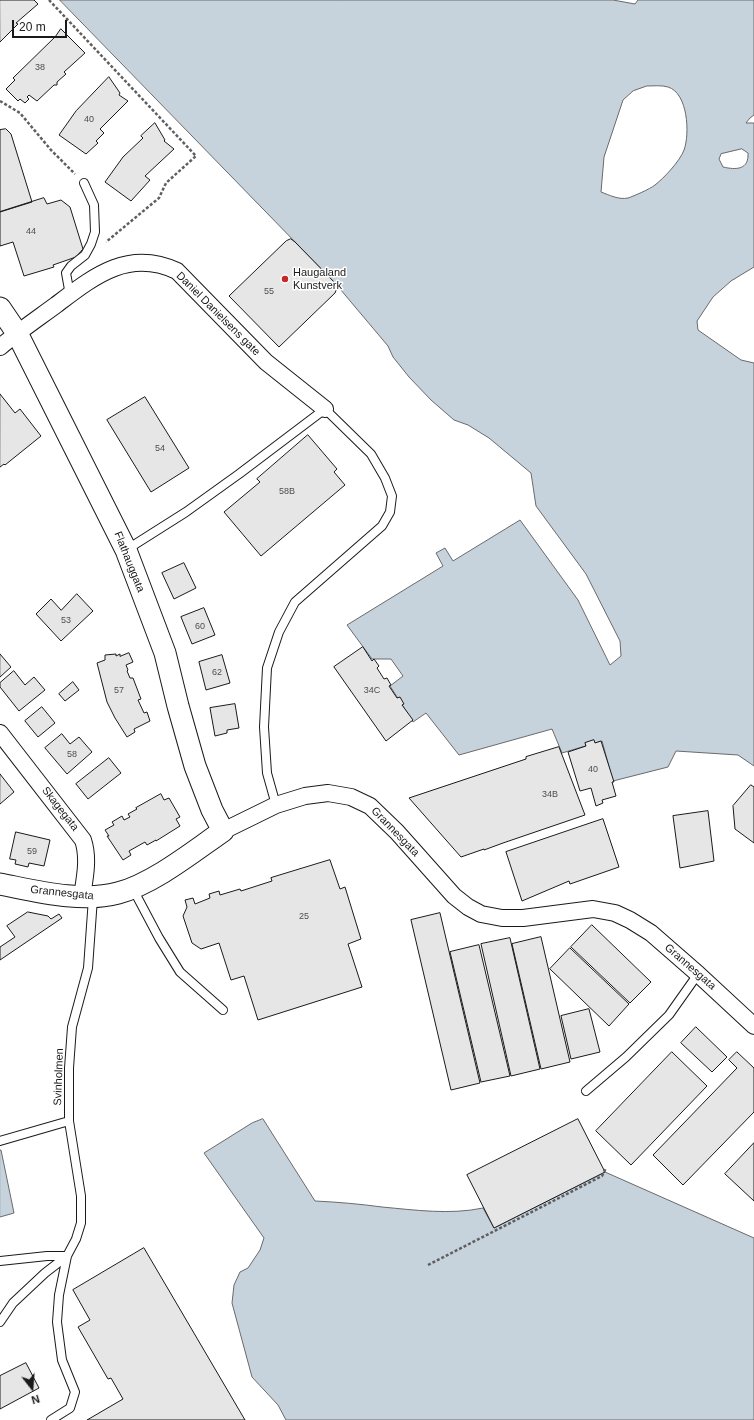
<!DOCTYPE html>
<style>
body{margin:0}
#map{position:relative;width:754px;height:1420px;overflow:hidden;background:#fff;font-family:Helvetica,sans-serif}
canvas{display:block}
.north{position:absolute;left:12px;top:1368px;width:40px;height:40px;-webkit-text-stroke:3px #fff;paint-order:stroke;rotate:163deg;font-size:11px;font-weight:700;line-height:16px;text-align:center;color:#1a1a1a}
.north::after{content:'';display:block;margin:auto;width:14px;height:18px;background:#1a1a1a;clip-path:polygon(50% 0,100% 100%,50% 72%,0 100%)}
.scale{position:absolute;left:12px;top:20px;width:55px;height:18px;box-sizing:border-box;border:2px solid #1a1a1a;border-top:0;padding-left:5px;font-size:12px;line-height:14px;white-space:nowrap;color:#1a1a1a;-webkit-text-stroke:3px #fff;paint-order:stroke}
</style>
<div id="map">
<canvas width="754" height="1420"></canvas>
<div class="north">N</div>
<div class="scale">20 m</div>
</div>
<script>
const c = document.querySelector('canvas').getContext('2d');
c.lineJoin = 'round';
function paint(path, color) { c.fillStyle = color; c.fill(path, 'evenodd'); }
function stroke(path, color, width, dash) { c.strokeStyle = color; c.lineWidth = width; c.lineCap = dash ? 'butt' : 'round'; c.setLineDash(dash || []); c.stroke(path); }
function label(font, color, halo, rows, align = 'center') {
  c.font = font + ' Helvetica,sans-serif'; c.lineWidth = 3; c.setLineDash([]); c.textBaseline = 'middle'; c.strokeStyle = halo; c.fillStyle = color; for (const [text, x, y, turn = 0] of rows) {
    c.save(); c.translate(x, y); c.rotate((+turn || 0) * Math.PI / 180); c.textAlign = isNaN(turn) ? turn : align; if (halo) c.strokeText(text, 0, 0); c.fillText(text, 0, 0); c.restore();
  }
}
const water = new Path2D(`
 M60,0H613L635,4L638,0H754V115L750,118L746,123H754V267L731,281L713,297L697,321L698,330L741,360L754,363V766L738,755L676,751L668,767L613,781L602,741L562,753L552,729L459,755L426,713L413,722L390,686L403,676L391,659H372L347,625L443,566L436,553L445,548L453,561L520,520L578,600L610,665L621,656L620,641L586,574L536,506L531,473L489,438L468,425L454,420L431,400L409,377L393,357L388,346L335,283ZM647,86C653,86 662,85 668,87C688,93 690,134 684,150C680,161 664,178 655,185C650,189 634,196 628,198C619,200 609,195 601,192L604,157L623,100L633,91ZM742,149L748,153C749,170 736,170 723,167L719,159L721,154Z
 M263,1119L315,1201C337,1202 360,1204 382,1207C415,1210 450,1215 483,1208L494,1228L605,1172L754,1238V1420H286L278,1405L252,1377L232,1303L234,1285L240,1272L248,1268L260,1250L264,1238L204,1153L252,1123Z
 M0,1150H1L14,1213L0,1217Z`);
const building = new Path2D(`
 M0,0H34L38,4L16,23L18,24L0,42Z
 M61,29L85,53L64,72L66,74L57,82V85H54L37,101L29,95L27,97L29,99L25,103L20,99L18,101L6,89L15,80L13,78L55,37Z
 M109,77L120,93L119,95L128,101L100,129L104,133L96,141L98,143L86,154L59,135L76,111Z
 M155,123L165,140L164,141L174,149L145,176L150,180L131,201L105,182L123,157L143,138L141,136Z
 M6,129L11,134L32,202L0,212V130Z
 M44,198L47,204L61,200L70,207L83,249L76,257L53,265L54,267L24,276L13,242L0,246V212Z
 M291,239L295,242L336,284L337,288L335,293L279,347L229,296L286,241Z
 M0,394L15,413L20,409L41,436L5,465L4,464L0,467Z
 M145,397L189,468L151,492L107,420Z
 M308,435L337,469L334,472L345,485L261,556L224,512L260,482L257,479Z
 M184,563L196,588L174,599L162,573Z
 M77,594L93,611L61,641L36,614L51,599L61,610Z
 M204,608L215,635L192,644L181,617Z
 M363,647L372,661L374,659L379,666L377,668L384,679L387,678L391,685L389,686L397,698L400,697L404,704L402,705L413,720L386,741L334,667Z
 M129,653L133,662L126,665L128,670L127,671L130,678H133L141,699L138,700L144,713L147,712L150,721L134,729L135,732L127,737L115,718L107,702L97,663L105,660V655L116,654V656L120,654V656Z
 M0,654L11,667L0,677Z
 M222,655L230,683L206,690L199,662Z
 M14,671L25,685L34,677L45,690L19,711L0,687V683Z
 M73,682L79,690L65,701L59,694Z
 M235,704L239,728L227,730V733L215,736L210,708Z
 M42,707L55,723L38,737L25,721Z
 M62,734L70,744L79,737L92,752L67,774L45,748Z
 M594,740L595,743L601,741L614,782H612L616,796L602,800L603,803L596,806L591,788L580,791L568,752L586,746L585,743Z
 M559,747L585,815L503,843L484,850V849L461,857L409,798L526,759V757Z
 M109,758L121,773L88,799L76,784Z
 M0,774L14,792L0,804Z
 M751,785L754,787V843L735,829L733,806Z
 M161,794L164,800L169,798L180,817L176,819L180,826L156,841V840L147,845L145,842L129,851L131,855L123,860L107,836H109L105,830L114,825L112,822L122,816L124,820L130,817L128,814L137,809L136,808Z
 M708,811L714,861L680,868L673,816Z
 M603,819L619,867L570,884L569,881L522,901L506,852Z
 M16,832L50,840L44,866L29,863L28,867L15,864L16,860L10,859Z
 M330,860L340,889L345,887L361,939L348,944L362,987L258,1020L244,976L231,980L219,943L201,949L192,943L183,916L187,907L185,900L193,898L195,904L210,898L209,894L219,891L220,895L240,889L241,891L272,881L271,878Z
 M28,912L48,916L51,919L59,914L62,918L0,960V947L15,937L7,926Z
 M440,913L480,1083L451,1090L411,920Z
 M592,925L651,982L630,1003L571,947Z
 M541,937L570,1062L541,1069L512,944Z
 M510,938L540,1069L511,1076L481,944Z
 M479,945L510,1076L481,1082L450,952Z
 M570,948L629,1004L609,1026L550,969Z
 M589,1009L600,1052L571,1059L561,1016Z
 M696,1027L727,1057L712,1072L681,1043Z
 M672,1052L707,1086L631,1165L596,1131Z
 M737,1052L754,1068V1112L683,1185L653,1155L737,1068L729,1060Z
 M578,1119L605,1172L494,1228L467,1175Z
 M754,1143V1201L725,1174Z
 M144,1248L245,1420H87L123,1399L111,1378L108,1379L78,1327L90,1320L73,1290Z
 M26,1363L39,1388L0,1409V1376Z`);
const path = new Path2D(`
 M49,0L196,156L166,183L159,198L106,242
 M0,101L20,113L51,150L75,174
 M428,1265L602,1176L606,1168`);
const service = new Path2D(`
 M70,295L66,273L71,266L85,255L91,244L95,232L94,205L84,183
 M126,550L186,512L239,474L325,409L371,454L385,478L392,496L390,512L382,526L295,602L279,632L267,668L264,727L267,773L276,805
 M133,889L159,938L180,972L223,1010
 M586,1091L626,1057L669,1015L698,974
 M0,1141L69,1121
 M0,1261L47,1256H67
 M0,1322L13,1303L45,1273L67,1256
 M51,1420L70,1408L75,1392L62,1360L57,1322L59,1295L67,1256L76,1239L81,1223V1196L69,1121V1068L72,1027L88,968L93,898`);
const minor = new Path2D(`
 M0,347C18,332 37,319 56,305C93,277 128,248 177,271L266,362L325,409
 M0,733L83,840C89,858 85,877 82,896
 M223,831L276,805L305,796L328,793L351,797L370,806L397,832L454,896L468,907L481,914L502,918H523L593,909L615,913L630,920L651,933L698,974L754,1026`);
const tertiary = new Path2D(`
 M0,308L17,333L126,550L165,653L178,706L195,766L212,810L223,831C194,851 153,884 118,893C82,903 36,891 0,884`);
const markers = [
 [285,279,4,"#c62828"]
];
const numberNames = [
 ["38",40,68],
 ["40",89,120],
 ["44",31,232],
 ["55",269,292],
 ["54",160,449],
 ["58B",287,492],
 ["53",66,621],
 ["60",200,627],
 ["62",217,673],
 ["57",119,691],
 ["34C",372,691],
 ["58",72,755],
 ["40",593,770],
 ["34B",550,795],
 ["59",32,852],
 ["25",304,917]
];
const poiNames = [
 ["Haugaland",293,273],
 ["Kunstverk",293,286]
];
const streetNames = [
 ["Daniel Danielsens gate",218,314,45],
 ["Flathauggata",129,562,68],
 ["Skagegata",60,809,52],
 ["Grannesgata",395,832,46],
 ["Grannesgata",62,893,6],
 ["Grannesgata",690,967,41],
 ["Svinholmen",59,1077,-88]
];
paint(water, '#c6d2dc');
stroke(water, '#6a6a6a', 1);
paint(building, '#e6e6e6');
stroke(building, '#1a1a1a', 1);
stroke(service, '#1a1a1a', 10);
stroke(minor, '#1a1a1a', 18);
stroke(tertiary, '#1a1a1a', 23);
stroke(path, '#5f5f5f', 2.5, [3, 2]);
stroke(service, '#fff', 8);
stroke(minor, '#fff', 16);
stroke(tertiary, '#fff', 21);
for (const [x, y, r, color] of markers) { const dot = new Path2D(); dot.arc(x, y, r, 0, 2 * Math.PI); c.fillStyle = color; c.fill(dot); stroke(dot, '#fff', 1.5); }
label('9px', '#4d4d4d', null, numberNames);
label('11px', '#1a1a1a', '#fff', poiNames, 'left');
label('11px', '#1a1a1a', '#fff', streetNames);
</script>
